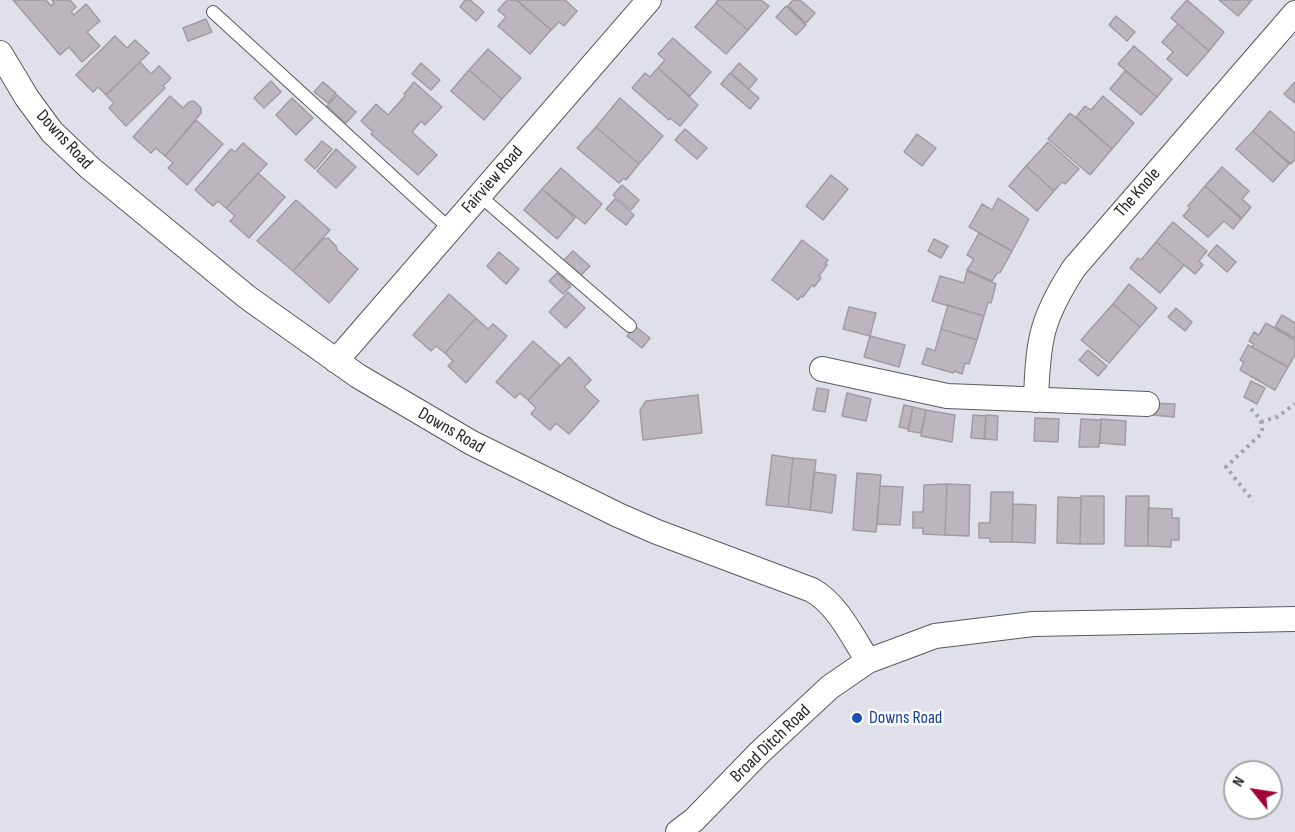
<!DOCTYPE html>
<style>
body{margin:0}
#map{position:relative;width:1295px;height:832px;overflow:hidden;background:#dfe0ea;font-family:"Sofia Sans Condensed",sans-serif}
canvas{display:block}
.north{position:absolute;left:1223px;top:760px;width:60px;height:60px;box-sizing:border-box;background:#fff;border:2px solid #a7a7a9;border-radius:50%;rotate:300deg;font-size:16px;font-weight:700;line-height:24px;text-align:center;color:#242428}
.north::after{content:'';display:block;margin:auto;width:21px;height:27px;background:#a10236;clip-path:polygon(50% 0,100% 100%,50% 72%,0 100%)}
</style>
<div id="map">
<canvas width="1295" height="832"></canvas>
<div class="north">N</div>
</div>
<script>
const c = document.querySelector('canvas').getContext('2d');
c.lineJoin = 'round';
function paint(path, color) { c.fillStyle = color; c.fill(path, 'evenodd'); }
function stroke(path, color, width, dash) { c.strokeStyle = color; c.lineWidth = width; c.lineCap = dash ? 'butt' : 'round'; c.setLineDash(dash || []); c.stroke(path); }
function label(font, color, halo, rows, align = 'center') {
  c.font = font + ' "Sofia Sans Condensed",sans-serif'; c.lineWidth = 5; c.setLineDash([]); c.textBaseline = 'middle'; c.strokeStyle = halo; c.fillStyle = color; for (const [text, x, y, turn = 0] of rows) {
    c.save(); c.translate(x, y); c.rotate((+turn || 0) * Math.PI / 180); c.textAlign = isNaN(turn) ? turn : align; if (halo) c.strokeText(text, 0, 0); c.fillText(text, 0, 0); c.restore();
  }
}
const building = new Path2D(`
 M13,0H46L51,6L54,3L52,0H70L76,7L71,12L74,15L86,4L100,21L87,32L100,46L82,62L69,47L60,55Z
 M465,0H470L484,12L476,21L460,7Z
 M507,0H516L551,30L530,54L498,26L506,17L498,10Z
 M517,0H565L577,11L564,26L559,22L551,30Z
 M718,0H761L769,6L748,30L716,3Z
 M793,0H800L815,13L806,23L788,6Z
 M1187,0L1224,32L1209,51L1171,18Z
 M1219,0H1252L1238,16Z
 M716,3L748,30L726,54L695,27Z
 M786,6L806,25L796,35L776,17Z
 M1116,16L1135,32L1127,41L1109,25Z
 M206,19L212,32L188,41L183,28Z
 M1178,24L1209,51L1187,76L1167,59L1173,52L1162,42Z
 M115,36L127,48L135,40L149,53L106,95L98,87L93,92L76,75Z
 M673,38L711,72L690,96L658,68L665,60L658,54Z
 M1134,46L1172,79L1157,97L1118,64Z
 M488,49L521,78L502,99L469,70Z
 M140,62L151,74L159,66L171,78L163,86L165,88L126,126L109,108L114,103L106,95Z
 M421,63L440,80L431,90L412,74Z
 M739,63L757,79L749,89L731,73Z
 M658,68L698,105L680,126L670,118L669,120L632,88L645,73L650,77Z
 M469,70L502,99L484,120L451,91Z
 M1125,71L1157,97L1141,115L1110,89Z
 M730,73L759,98L750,109L721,84Z
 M271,81L281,92L264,108L254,98Z
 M323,82L336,93L328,103L314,92Z
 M414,82L442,107L425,125L421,121L412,132L437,155L418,175L371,134L373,132L361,121L376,104L388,115L405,96L404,94Z
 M1295,82V103L1284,94Z
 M337,95L356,112L346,123L327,106Z
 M170,96L183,108L189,102L194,101L201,108V113L165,156L156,148L151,153L133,137Z
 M1103,96L1134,123L1112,149L1076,117L1085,106L1091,110Z
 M292,98L313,118L296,135L276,115Z
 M620,98L663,136L639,164L596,127Z
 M1270,111L1295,133V159L1291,164L1253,131Z
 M1070,113L1112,149L1090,175L1048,139Z
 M196,120L223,144L187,185L168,168L173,163L165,156Z
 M596,127L639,164L626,180L624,178L619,183L577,148Z
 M685,129L707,148L697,159L675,140Z
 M1253,131L1289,164L1273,182L1236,149Z
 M917,134L936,148L922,166L904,152Z
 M322,141L332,149L315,169L305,160Z
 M1048,142L1079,169L1065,184L1062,182L1054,191L1026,166Z
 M243,143L267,164L226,208L218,201L213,206L195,190L231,149L235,152Z
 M336,149L356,167L336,188L317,171Z
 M1026,166L1054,191L1037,211L1009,186Z
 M1222,167L1249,191L1242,199L1251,207L1242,218L1205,186Z
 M561,168L602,204L585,224L542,189Z
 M258,173L285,197L249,238L230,221L235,216L226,208Z
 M831,175L848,189L823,220L806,206Z
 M622,185L639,200L631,210L613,195Z
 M1205,186L1241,219L1233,229L1224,221L1208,237L1183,216L1190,208L1188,206Z
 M542,189L575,218L557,239L524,210Z
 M998,198L1029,219L1012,251L969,227L982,204L992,210Z
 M615,199L634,215L626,225L606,209Z
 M296,200L330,230L293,271L257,241Z
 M1173,222L1207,251L1199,261L1203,265L1195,274L1156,242Z
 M979,233L1012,251L1000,273L998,272L992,281L967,270L974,259L967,255Z
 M328,238L336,246L337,250L358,269L329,303L293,271L323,239Z
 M934,239L948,246L941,258L928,251Z
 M802,240L828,260L825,264L827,265L819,276L821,278L814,287L812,285L803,297L801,296L798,300L772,280Z
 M1156,242L1184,265L1160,293L1130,268L1138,258L1141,260Z
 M1217,245L1236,262L1227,272L1208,255Z
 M573,251L590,266L580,276L563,261Z
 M499,252L519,269L506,284L487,266Z
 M967,271L996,284L991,303L988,302L984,316L932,301L940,276L964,283Z
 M557,273L571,286L563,294L549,281Z
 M1129,284L1157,308L1140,327L1113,304Z
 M568,292L585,308L566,328L549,312Z
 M449,294L476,318L445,353L436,346L431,351L413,335Z
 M1113,304L1140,327L1109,363L1081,340Z
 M948,305L984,316L977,340L941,329Z
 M849,307L876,313L870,336L843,329Z
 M1176,308L1192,322L1185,331L1168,317Z
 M1282,315L1295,323V338L1275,327Z
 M476,318L488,329L493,324L507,336L466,383L448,366L453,361L445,353Z
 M1266,323L1295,340V355L1288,367L1252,347L1254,344L1249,341L1254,332L1259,335Z
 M635,326L650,338L642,348L627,336Z
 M941,329L977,340L969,364L965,363L962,374L954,371L953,373L922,364L927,348L935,351Z
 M870,336L905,345L899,367L864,357Z
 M533,341L560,365L528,400L520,393L515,398L496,382Z
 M1248,345L1288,367L1275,390L1240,370L1244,362L1240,360Z
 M1088,350L1107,366L1098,376L1079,360Z
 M569,357L591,380L584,387L599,401L569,434L556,423L550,430L531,414L536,408L528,400Z
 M1251,381L1265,388L1257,404L1244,397Z
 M817,388L829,390L825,412L813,410Z
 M847,393L871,399L866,421L842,416Z
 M698,395L702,433L643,440L640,410L646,401Z
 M1152,403L1175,404L1174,417L1152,415Z
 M904,405L913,407L908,429L899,427Z
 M913,407L926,410L921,433L908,431Z
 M926,410L955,415L952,442L921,436Z
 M973,415L986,416L984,439L971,438Z
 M986,415L998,416L997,440L985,439Z
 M1035,418L1059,419L1058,442L1034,441Z
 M1081,419L1101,420L1099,447H1079Z
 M1101,419L1126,421L1125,445L1100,443Z
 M772,455L793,458L788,507L766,505Z
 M793,458L816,460L810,510L788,507Z
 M814,472L836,475L832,513L810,510Z
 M857,473L881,475L876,532L853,530Z
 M947,484L945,535L923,534V528H913V512H923L924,485Z
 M947,484L970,485L969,536L945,535Z
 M880,486L903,487L900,525L877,524Z
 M991,492H1013L1012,542H990V538H979V523H990Z
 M1081,496H1104V544H1080Z
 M1126,496H1149L1148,546H1125Z
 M1058,497L1081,498L1080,544L1057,543Z
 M1013,504L1036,505L1035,543L1012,542Z
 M1148,508L1172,509V518H1179V540H1171V547L1148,546Z`);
const path = new Path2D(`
 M1251,409C1258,416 1265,424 1261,434L1226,467L1253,501
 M1261,422L1277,417L1295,404`);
const service = new Path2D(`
 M213,12L450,229
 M480,196L630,326`);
const minor = new Path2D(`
 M0,53L27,98L52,132L90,168L247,297L358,376L472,443L618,515L657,532L812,590C838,605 852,636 868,661L935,636L1033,624L1295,619
 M336,361L649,0
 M822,369L947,396L1147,404
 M1036,400C1038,340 1041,319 1074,268L1295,13
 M678,832L694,820L759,753L830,687L868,661`);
const markers = [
 [857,718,6,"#1a4fb4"]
];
const streetNames = [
 ["Downs Road",64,140,47],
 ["Fairview Road",493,180,-49],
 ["The Knole",1138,193,-49],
 ["Downs Road",451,431,30],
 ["Broad Ditch Road",771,744,-44]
];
const transitNames = [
 ["Downs Road",869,718]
];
paint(building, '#bcb5bd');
stroke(building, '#a29ba2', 1.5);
stroke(service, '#595a62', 14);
stroke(minor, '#595a62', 26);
stroke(path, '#a2a3ab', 4, [3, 4.5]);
stroke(service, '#fff', 12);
stroke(minor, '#fff', 24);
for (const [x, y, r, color] of markers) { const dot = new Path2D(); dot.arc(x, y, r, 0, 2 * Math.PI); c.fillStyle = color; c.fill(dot); stroke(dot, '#fff', 2); }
label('18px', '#242428', '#fff', streetNames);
label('18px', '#164399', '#fff', transitNames, 'left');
</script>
